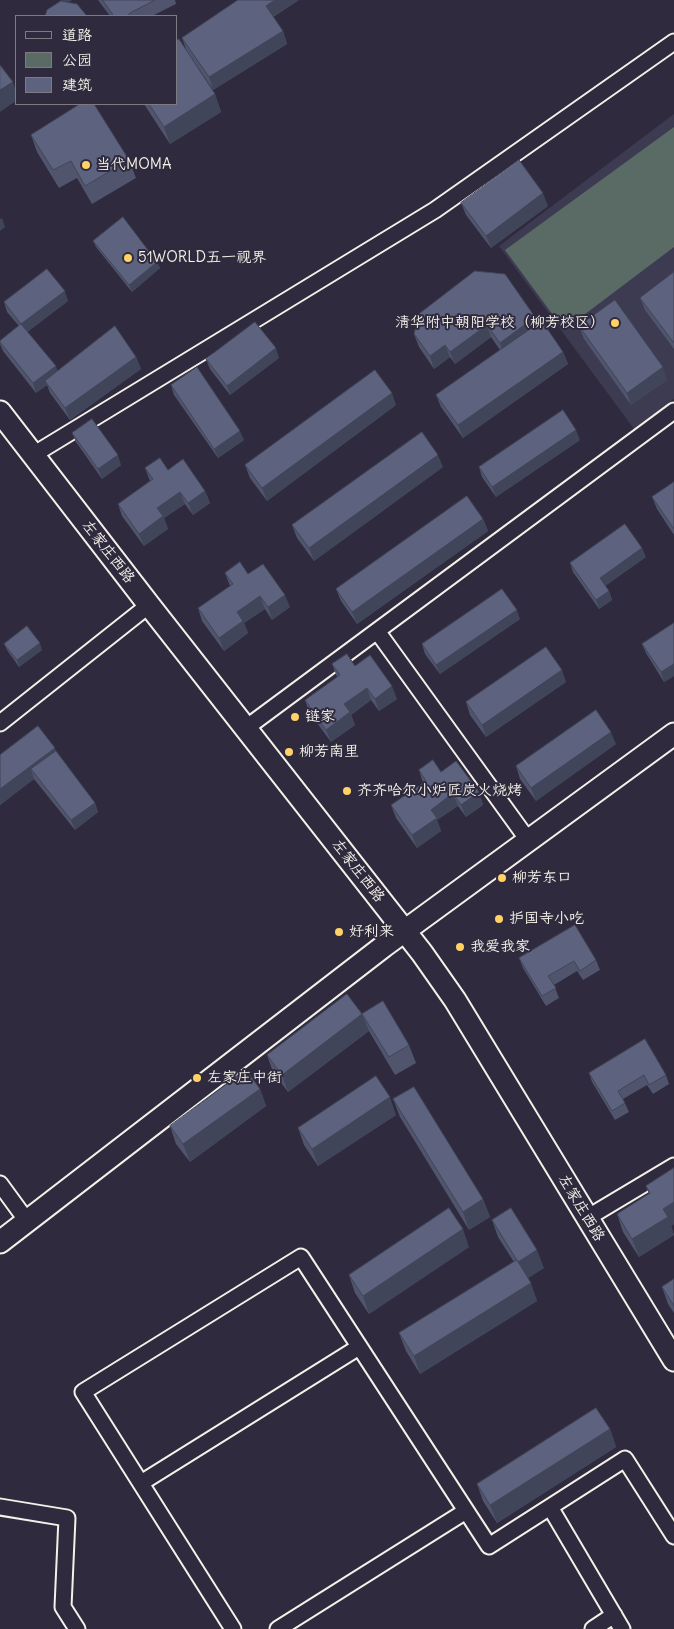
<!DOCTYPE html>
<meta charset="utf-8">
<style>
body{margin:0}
#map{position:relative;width:674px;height:1629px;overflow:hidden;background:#2f2a3d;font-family:Delius,"LXGW WenKai TC",sans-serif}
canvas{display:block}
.legend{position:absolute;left:15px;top:15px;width:162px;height:90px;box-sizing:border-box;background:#2f2a3d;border:1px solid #7e7a81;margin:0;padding:6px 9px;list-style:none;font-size:15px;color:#f4f1e8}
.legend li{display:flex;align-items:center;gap:10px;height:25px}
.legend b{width:25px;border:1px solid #7e7a81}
</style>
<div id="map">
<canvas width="674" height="1629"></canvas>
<ul class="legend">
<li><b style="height:6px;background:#2f2a3d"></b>道路</li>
<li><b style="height:14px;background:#596b64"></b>公园</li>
<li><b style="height:14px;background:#5d637f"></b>建筑</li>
</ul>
</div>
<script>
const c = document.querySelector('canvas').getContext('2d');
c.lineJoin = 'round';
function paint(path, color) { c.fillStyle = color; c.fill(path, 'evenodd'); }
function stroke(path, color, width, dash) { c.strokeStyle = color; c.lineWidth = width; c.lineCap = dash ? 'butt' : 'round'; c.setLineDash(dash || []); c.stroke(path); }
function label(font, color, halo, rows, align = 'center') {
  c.font = font + ' Delius,"LXGW WenKai TC",sans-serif'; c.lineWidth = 4; c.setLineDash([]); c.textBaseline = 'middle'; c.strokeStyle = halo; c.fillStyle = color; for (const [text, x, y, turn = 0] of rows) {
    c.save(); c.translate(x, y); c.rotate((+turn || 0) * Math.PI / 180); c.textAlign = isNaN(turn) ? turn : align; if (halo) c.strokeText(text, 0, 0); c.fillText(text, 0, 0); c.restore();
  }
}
const built = new Path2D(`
 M674,114V399L634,429L499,246Z`);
const green = new Path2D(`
 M674,127V247L564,330L505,250Z`);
const street = new Path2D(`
 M33,455L435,210L674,42
 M377,631L528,840
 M0,723L149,605
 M246,728L674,411
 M0,1184L27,1221
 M587,1218L674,1166
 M141,1483L359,1347
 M0,1507L67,1518L63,1607L77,1629
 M550,1507L625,1459L674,1536
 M233,1629L83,1392L301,1257L489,1546L550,1507L622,1629
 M278,1629L466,1511
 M593,1629L614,1615`);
const secondary = new Path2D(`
 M0,412L149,605L422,953L455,1000L674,1360
 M0,1242L384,946L674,734`);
const wall = new Path2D(`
 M98,0H175L176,4L152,16H110Z
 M299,0L273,17L283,31L287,44L213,90L190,55L215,94L221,112L170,144L144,104H176L186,49L182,38Z
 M31,135L129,160L136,178L92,204L77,178L59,188L37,152Z
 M461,203L548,206L491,248L466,215Z
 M93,241L157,262L160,268L132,292L96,247Z
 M674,272V349L645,310L640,298Z
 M68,301L27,332L58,371L136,357L141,369L70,420L50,393L47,385L36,393L3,351L0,344V342L19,326L7,312L4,302Z
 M535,317L538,324L563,352L568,364L463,438L441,407L436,395L500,350L491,337L455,364L450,357L434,369L419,347L414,334Z
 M579,326L667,380L631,405L584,339Z
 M279,358L230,395L210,369L206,359Z
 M171,385L244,440L218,458L174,395Z
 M396,405L267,501L250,478L245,465Z
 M72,433L121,465L102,479L76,442Z
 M580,440L496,497L482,477L479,467Z
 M443,467L314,561L297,538L292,525Z
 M145,468L168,470L205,491L210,503L193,515L185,504L164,518L168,529L144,546L122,516L118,504L150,481Z
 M674,482V535L657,509L652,497Z
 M483,519L488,531L357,624L341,601L336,589Z
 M646,557L605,586L609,591L612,600L599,609L573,572L570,563Z
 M225,573L248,574L290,607L272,620L265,609L244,623L248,633L224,651L202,621L198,608L230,586Z
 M520,619L440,674L425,654L422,644Z
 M674,623V676L664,682L646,653L642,644Z
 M4,644L42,650L19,667L7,650Z
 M332,664L355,666L397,699L379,711L371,700L351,715L355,725L331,742L309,712L305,700L337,677Z
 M566,682L486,737L470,715L466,702Z
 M616,744L536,801L520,779L516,766Z
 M56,751L95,803L98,812L75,830L34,779L0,805V755Z
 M419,770L441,772L479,792L483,805L466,817L458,806L437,820L441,831L417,848L396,818L391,805L423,783Z
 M519,958L596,960L600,970L583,980L577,971L554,985L559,998L546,1006L523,968Z
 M362,1014L409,1045L416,1063L395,1075L369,1031L288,1092L273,1072L267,1055Z
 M589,1073L666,1075L669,1084L653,1094L647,1085L623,1099L629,1112L615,1120L592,1082Z
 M260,1089L266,1106L190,1162L176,1144L170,1126Z
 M393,1099L483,1199L490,1217L469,1230L400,1117Z
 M396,1115L318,1166L304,1145L298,1128Z
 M674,1168V1224L671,1226L674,1235L639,1257L623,1232L617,1214L649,1194L646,1186Z
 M492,1220L544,1268L528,1278L537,1301L420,1374L406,1351L399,1333L514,1262L498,1237Z
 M469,1247L369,1314L355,1293L349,1275Z
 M674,1279V1313L668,1304L662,1287Z
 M610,1429L616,1447L497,1523L483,1501L477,1484Z`);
const shadedWall = new Path2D(`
 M61,0H72L63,6Z
 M275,0H299L270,18L266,6Z
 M283,31L287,44L213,90L209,77Z
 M13,82L16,91V101L0,112V90Z
 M215,94L221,112L170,144L164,127Z
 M543,193L548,206L491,248L486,236Z
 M2,218L5,227L0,231V219Z
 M157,262L160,268L132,292L129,285Z
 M65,291L68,301L25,334L21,324Z
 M535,317L540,329L504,355L500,343Z
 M487,325L491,337L455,364L450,352Z
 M445,345L450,357L434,369L430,356Z
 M276,348L279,358L230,395L227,386Z
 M563,352L568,364L463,438L458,425Z
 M136,357L141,369L70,420L65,408Z
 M56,366L59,376L45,381L47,385L36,393L33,383Z
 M663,367L667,380L631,405L627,393Z
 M392,393L396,405L267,501L262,488Z
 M576,430L580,440L496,497L492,487Z
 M240,431L244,440L218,458L214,449Z
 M118,455L121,465L102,479L98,469Z
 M438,455L443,467L314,561L309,548Z
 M205,491L210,503L193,515L188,503Z
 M180,492L185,504L164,518L168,529L144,546L139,534L157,508Z
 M483,519L488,531L357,624L352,612Z
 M642,548L646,557L603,587L600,578Z
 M609,591L612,600L599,609L596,600Z
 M285,595L290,607L272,620L268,607Z
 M260,596L265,609L244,623L248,633L224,651L219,638L237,612Z
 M517,610L520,619L440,674L436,665Z
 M40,643L42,650L19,667L17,660Z
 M674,664V676L664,682L661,672Z
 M562,670L566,682L486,737L482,725Z
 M392,686L397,699L379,711L375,699Z
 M367,688L371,700L351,715L355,725L331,742L326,730L344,704Z
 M611,732L616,744L536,801L531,788Z
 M55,748L59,760L31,769L34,779L0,805V789Z
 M479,792L483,805L466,817L461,805Z
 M453,793L458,806L437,820L441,831L417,848L412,835L431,810Z
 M95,803L98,812L75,830L71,820Z
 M362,1014L369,1031L288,1092L282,1075Z
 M260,1089L266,1106L190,1162L183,1144Z
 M390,1097L396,1115L318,1166L312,1149Z
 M483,1199L490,1217L469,1230L463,1212Z
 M674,1202V1224L671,1226L674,1235L639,1257L632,1239L663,1209Z
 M463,1229L469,1247L369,1314L363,1296Z
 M537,1250L544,1268L525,1280L518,1262Z
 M531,1283L537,1301L420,1374L414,1356Z
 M610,1429L616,1447L497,1523L490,1505Z`);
const building = new Path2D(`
 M103,0H155L130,13L127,16H114Z
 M238,0H275L266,6L283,31L209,77L182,38Z
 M61,1L77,4L87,16H45L47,10Z
 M179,39L215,94L164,127L149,104H176V41Z
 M0,65L13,82L0,90Z
 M80,104H94L129,160L85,186L71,161L53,170L31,135Z
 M519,160L543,193L486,236L461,203Z
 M123,217L157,262L129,285L93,241Z
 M47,269L65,291L21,324L4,302Z
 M475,271L505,274L535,317L500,343L487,325L450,352L445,345L430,356L414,334L419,314Z
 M674,272V343L640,298Z
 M615,300L663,367L627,393L579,326Z
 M542,321L563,352L458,425L436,395Z
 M255,322L276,348L227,386L206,359Z
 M21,324L56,366L33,383L0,342V341Z
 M115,326L136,357L65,408L45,381Z
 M197,367L240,431L214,449L171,385Z
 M375,370L392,393L262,488L245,465Z
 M563,410L576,430L492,487L479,467Z
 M92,419L118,455L98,469L72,433Z
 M422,432L438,455L309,548L292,525Z
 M160,458L168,470L183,459L205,491L188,503L180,492L157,508L163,516L139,534L118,504L153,479L145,468Z
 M674,482V529L652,497Z
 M467,496L483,519L352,612L336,589Z
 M625,524L642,548L600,578L609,591L596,600L570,563Z
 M240,562L248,574L263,564L285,595L268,607L260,596L237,612L243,621L219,638L198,608L233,584L225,573Z
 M502,589L517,610L436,665L422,644Z
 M674,623V664L661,672L642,644Z
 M27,626L40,643L17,660L4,644Z
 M546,647L562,670L482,725L466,702Z
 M347,654L355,666L370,655L392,686L375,699L367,688L344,704L350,712L326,730L305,700L340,675L332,664Z
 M596,710L611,732L531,788L516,766Z
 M38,726L55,748L0,789V755Z
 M56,751L95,803L71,820L31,769Z
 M433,760L441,772L456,761L479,792L461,805L453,793L431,810L437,818L412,835L391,805L426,781L419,770Z
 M575,925L596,960L580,971L574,961L548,976L556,988L542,996L519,958Z
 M347,994L362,1014L282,1075L267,1055Z
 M383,1001L409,1045L389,1057L362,1014Z
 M645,1039L666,1075L649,1085L644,1075L618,1091L625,1103L612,1111L589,1073Z
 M246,1070L260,1089L183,1144L170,1126Z
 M376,1076L390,1097L312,1149L298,1128Z
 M414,1087L483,1199L463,1212L393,1099Z
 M674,1168V1202L663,1209L668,1217L632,1239L617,1214L650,1193L646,1186Z
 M449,1208L463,1229L363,1296L349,1275Z
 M511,1208L537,1250L518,1262L492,1220Z
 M517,1260L531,1283L414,1356L399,1333Z
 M674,1279V1306L662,1287Z
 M596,1408L610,1429L490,1505L477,1484Z`);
const markers = [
 [86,165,5,"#ffd166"],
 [128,258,5,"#ffd166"],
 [615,323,5,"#ffd166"],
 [295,717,5,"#ffd166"],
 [289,752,5,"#ffd166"],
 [347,791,5,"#ffd166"],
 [502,878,5,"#ffd166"],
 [499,919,5,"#ffd166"],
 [339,932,5,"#ffd166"],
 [460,947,5,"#ffd166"],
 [197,1078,5,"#ffd166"]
];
const poiNames = [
 ["当代MOMA",96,165],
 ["51WORLD五一视界",138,258],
 ["清华附中朝阳学校（柳芳校区）",605,323,"right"],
 ["链家",305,717],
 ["柳芳南里",299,752],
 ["齐齐哈尔小炉匠炭火烧烤",357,791],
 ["柳芳东口",512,878],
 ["护国寺小吃",509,919],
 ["好利来",349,932],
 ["我爱我家",470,947],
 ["左家庄中街",207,1078]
];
const streetNames = [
 ["左家庄西路",108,552,52],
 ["左家庄西路",358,871,52],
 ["左家庄西路",581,1208,59]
];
paint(built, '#3d3b51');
paint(green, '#596b64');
stroke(street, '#f4f1e8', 19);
stroke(secondary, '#f4f1e8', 25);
stroke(street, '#2f2a3d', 15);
stroke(secondary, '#2f2a3d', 21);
paint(wall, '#50556d');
paint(shadedWall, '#414559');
paint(building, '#5d637f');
stroke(building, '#414559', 1);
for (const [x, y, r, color] of markers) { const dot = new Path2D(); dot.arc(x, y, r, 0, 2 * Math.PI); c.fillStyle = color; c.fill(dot); stroke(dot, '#2f2a3d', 2); }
label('15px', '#f4f1e8', '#2f2a3d', poiNames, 'left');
label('15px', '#f4f1e8', '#2f2a3d', streetNames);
</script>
